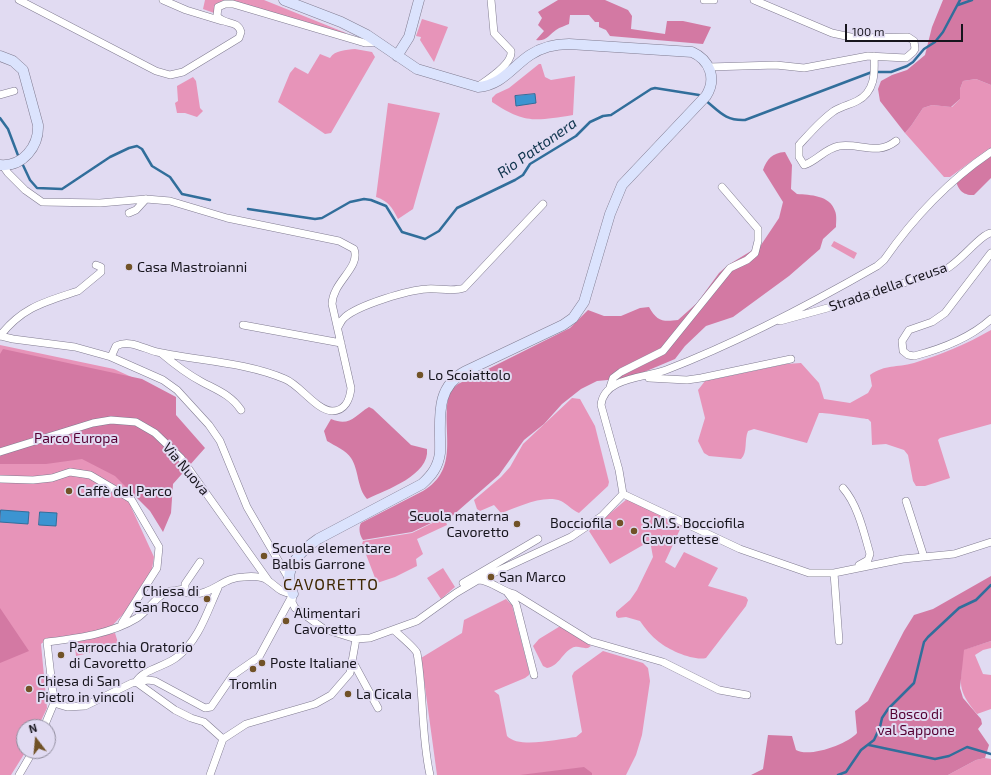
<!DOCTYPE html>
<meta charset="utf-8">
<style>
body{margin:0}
#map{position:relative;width:991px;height:775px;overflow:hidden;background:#e1dbf2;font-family:"Exo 2",sans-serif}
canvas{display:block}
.north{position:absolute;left:16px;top:719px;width:40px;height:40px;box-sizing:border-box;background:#e1dbf2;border:1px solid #908c9d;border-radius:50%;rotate:344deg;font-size:11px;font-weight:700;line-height:16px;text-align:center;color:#17151d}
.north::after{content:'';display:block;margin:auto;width:14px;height:18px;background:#715227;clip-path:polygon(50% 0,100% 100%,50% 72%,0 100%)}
.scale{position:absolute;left:845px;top:24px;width:118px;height:18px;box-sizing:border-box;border:2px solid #17151d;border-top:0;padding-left:5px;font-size:12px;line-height:14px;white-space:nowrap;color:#17151d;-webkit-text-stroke:3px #e1dbf2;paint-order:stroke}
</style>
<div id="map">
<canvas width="991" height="775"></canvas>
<div class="north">N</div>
<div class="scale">100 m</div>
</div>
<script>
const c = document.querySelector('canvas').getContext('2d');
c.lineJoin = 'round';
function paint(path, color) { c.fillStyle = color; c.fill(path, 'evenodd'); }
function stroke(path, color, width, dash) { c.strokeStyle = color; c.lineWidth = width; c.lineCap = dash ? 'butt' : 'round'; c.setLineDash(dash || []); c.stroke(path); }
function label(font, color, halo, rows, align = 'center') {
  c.font = font + ' "Exo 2",sans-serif'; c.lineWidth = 4; c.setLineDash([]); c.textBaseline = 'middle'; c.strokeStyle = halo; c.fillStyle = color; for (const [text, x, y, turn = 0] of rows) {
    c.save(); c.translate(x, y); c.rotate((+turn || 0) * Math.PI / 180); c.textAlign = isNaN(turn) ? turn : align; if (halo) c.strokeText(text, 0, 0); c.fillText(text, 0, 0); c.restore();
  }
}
const green = new Path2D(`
 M205,0H224L215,5L214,13L203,9Z
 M229,0H264L346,33V34Z
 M422,19L448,27L434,62L420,40L421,37L416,36Z
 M355,49L372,52L375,57L331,133L325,134L278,102L290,73L295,67L308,74L320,54L330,58C335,50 346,50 355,49Z
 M539,64H541L545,77L551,80L575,76L573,115C535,121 525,124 492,102V98L496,94L509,88Z
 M193,77L196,81L200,108L203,111L197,117L185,113H177L175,103L178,101L177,86Z
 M976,79L991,85V147L950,177H944L905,133L911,126L923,108L932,105L952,107L960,99V89L963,81Z
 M388,103L440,113L413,209L398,219C392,207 388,201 376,197Z
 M834,241L857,253L854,259L831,246Z
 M991,330V424L940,438L938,440L950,478L925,486H916L913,481L908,455L904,450L886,444L872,445L871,422L868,419C860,418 823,412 819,413L807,443L754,429L748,431C744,440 748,452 741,459L709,456L704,453L698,441L705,418L698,390L705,381L786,364L801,363L819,383L824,399L850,403L868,393L872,386L870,375C886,364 896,368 914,363C940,355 967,344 991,330Z
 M0,345L114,369L171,395L131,507L154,557L151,575L127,610L109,629L46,640L41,644L47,708L38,727H24V751H26L11,775H0Z
 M572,398L580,399L595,426L609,482L608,486L579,513C572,510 567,504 561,501C543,494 517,508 501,513L494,505L480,511L477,509L474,500L501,477L510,467L523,444Z
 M627,499L682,525L665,562L675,568L684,552L718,568L708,586L746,597L748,600L746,606L706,658C693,661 669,650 659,642C651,636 645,628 640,621L626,617L618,618L616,616V612L630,600L637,590L653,557L650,541L610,564L589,531Z
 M443,518L445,519L447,525L417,539L423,554L416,559L417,566L395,577L377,583L362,544L363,541L412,533Z
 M443,568L455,587L441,599L427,578Z
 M506,599L512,605L529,671V675L525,678L494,691L499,695L507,736C519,749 558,739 576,737L582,732L572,676L574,672L603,651L643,663L648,668L650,681L642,735L636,755L626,775H437L421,658L462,633L464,620Z
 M562,625L591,646L588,648C582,649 578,645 572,648C562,653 559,666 547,668L543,666L533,646L539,639Z
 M115,633L119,646L76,656L74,639Z
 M991,641V648L983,650L975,655L983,674L991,675V709L977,714C955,687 962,686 962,654L963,650Z
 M985,758L991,759V775H948L976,760Z`);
const forest = new Path2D(`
 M558,0H605L628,10L632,16L631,29L665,34L667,21H683L711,27L703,44L610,36L606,30L599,27V22H595L589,15H570L569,24C565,26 560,27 556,30C550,34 546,42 536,40L544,31L538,25L542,18L538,12Z
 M943,0H991V85L976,79L963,81L960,89V99L951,107L932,105L923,108L911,126L905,133L880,101L878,89L881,81L892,75L907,70L925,55L932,27Z
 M991,147V178L974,195C961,196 955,186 956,174Z
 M785,152L792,165L791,189L797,194C810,195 830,195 835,211C837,215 836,223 836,227L823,239L820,249L789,276L733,317L706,326L685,346L675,359L637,375L618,379L597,381L581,389L562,404L544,424L524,440L499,475L451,517H444L412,532L363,540C360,536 358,528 361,523L423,491C460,469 442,433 448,398L451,390L458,384L570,328L588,310L604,316H621L640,308L649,307C657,321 662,322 678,320L697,303L719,273L728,265L761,245L779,218L783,202L763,170C767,159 772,153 785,152Z
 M3,349L142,379L176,397V415L205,448L173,484L171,513L163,532L150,511L115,476L82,459L46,464H0V354Z
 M369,407L373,409L411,445L427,449C430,475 386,490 367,499C357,488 359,470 351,458C346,450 335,446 327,441L324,431L331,419C350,427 354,416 369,407Z
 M991,576V641L964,650L960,688L963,698L981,719L982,724L978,729L989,745L985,758L976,760L948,775H751L763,769L768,735L792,736L796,750C809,758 848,744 857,733L855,711L868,701L904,631L914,615L933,609Z
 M0,608L29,651L0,663Z
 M584,767L592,773V775H520Z`);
const water = new Path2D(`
 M535,94L536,103L516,106L515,96Z
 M1,510L29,512L28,524L0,522Z
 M40,512L57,513L56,526L39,525Z`);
const stream = new Path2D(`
 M958,5L972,0
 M705,100C719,111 725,121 745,120L872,72H891L907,66L913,62L924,49L935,42L943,32L960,0
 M0,118L8,129L19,158
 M22,163L30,180L37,188L62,189L110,157L129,148L137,146L142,149L152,166L170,177L182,194L210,200
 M248,209L315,219L322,218L350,202L364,199L371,200L386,206L402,232L425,239L439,231L457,208L515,180L523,175L530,164L576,136L590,122L603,116L611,115L651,89L655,88L699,95L702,97
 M869,745L935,759L949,756L967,747L991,754
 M838,775L846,772L861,750L874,740L880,727L882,718L888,709L914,683L924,642L928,637L959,608L976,600L991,585`);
const street = new Path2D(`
 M19,0L156,71L170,75L183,72L239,38L241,32C237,19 225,26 217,16L218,7L225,4H233L365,43L378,42
 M163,0L186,10L222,21
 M704,0H714
 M874,56C875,73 875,92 857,101C849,105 842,106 834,111C821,120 810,133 799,145V157L804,165C817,161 824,149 839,146C861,143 877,156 896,141
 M709,67L776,65L804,68L868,56L906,58L913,52L915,49L914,41L908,37L855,38L832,33L754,0
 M480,85C489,79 513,63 511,51L494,33L491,0
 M0,95L14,91
 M3,166L8,173L25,190L42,202L100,203L146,199L170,201L227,218L339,241L354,249C361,268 333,281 332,304L351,388C350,399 345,411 332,411C316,410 300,385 285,379C245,362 199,361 157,352C144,349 130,339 116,346L111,357L163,380L177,390L209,425L220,441L247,507L289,579
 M129,213L136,210L146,199
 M991,253L945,313L932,322L909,330L902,341L903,351L908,355L914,356C941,349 970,338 991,319
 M780,321L831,307L946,269C960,262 981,234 991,233
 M243,325L341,343
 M338,327C340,324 341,320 345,317C359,305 408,290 427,289C439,288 453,292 464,288L543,204
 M0,336C22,307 45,302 78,291L101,272V267L96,265
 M0,336L13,339L75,347L111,357
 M161,353C174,364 187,374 202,382C217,390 231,395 241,410
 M649,378L687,380L701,378L791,359
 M610,387L613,378L621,372L663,351L730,268L747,260L755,253L758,241V229L722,187
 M0,452L93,423L111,420L136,422L155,433L181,458L268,580
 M0,479L33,480L52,478L70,472L90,475L131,499L159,547L157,568L122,623
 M843,488C858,505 864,533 870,554L868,560L859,565
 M623,494L619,470L601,405C604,377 645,378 666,370C739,342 809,305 877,266L884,260C914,217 948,181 991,152
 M906,501L924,557
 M834,573L839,641
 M479,580C492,581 501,591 514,594L590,641L663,662L719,690L747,695
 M463,583L538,539
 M218,588C207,612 199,640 177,657C165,667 143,669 136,682L175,710L191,718L204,722L223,739
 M178,590L185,589V584L200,562
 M507,592L516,604L534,675
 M293,594L292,602L295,608L324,629L356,639L370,638L417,621L456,593L478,580L571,537L602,516L623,494L740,549L809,573H834L903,559L954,554L991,542
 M394,630C399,635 415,648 417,653C424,694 421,735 430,775
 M353,662L378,708
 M54,703L47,642C78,638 111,634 137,618C148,611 156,596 167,592C180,587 189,598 205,592C219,587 228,577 244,577C250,576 261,576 267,580C278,587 278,592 293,594
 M54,703L67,707L85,706L132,683L148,680L155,681L205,708L211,707L233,675L259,657L292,596
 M44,727L54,703
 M19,775L33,751
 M210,775L223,739L246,724L315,704L331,695L350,673L356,639`);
const secondary = new Path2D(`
 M284,0L341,22L367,35L417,69L478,87C502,85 512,67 530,55C542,47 555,44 569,44L692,52C710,60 717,79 706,96L622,185L610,214L584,302L573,318L563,325L466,371C433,388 441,421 440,453C438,467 432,475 422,484L318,539C305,548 289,561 289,579C289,584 292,590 293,594
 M0,56L13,61L23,70L38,125C39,146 23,167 0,165
 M397,56L409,37L419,0`);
const markers = [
 [129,267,4,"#715227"],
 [420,375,4,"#715227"],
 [69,491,4,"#715227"],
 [620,523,4,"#715227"],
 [517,524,4,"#715227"],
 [634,531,4,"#715227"],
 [264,556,4,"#715227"],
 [491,577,4,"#715227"],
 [207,599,4,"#715227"],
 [286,621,4,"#715227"],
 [61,655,4,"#715227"],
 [262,663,4,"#715227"],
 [253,669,4,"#715227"],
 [29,689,4,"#715227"],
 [348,694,4,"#715227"]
];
const poiNames = [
 ["Casa Mastroianni",137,267],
 ["Lo Scoiattolo",428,375],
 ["Caffè del Parco",77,491],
 ["Scuola materna",509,516,"right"],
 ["Cavoretto",509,532,"right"],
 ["Bocciofila",612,523,"right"],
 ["S.M.S. Bocciofila",642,523],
 ["Cavorettese",642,539],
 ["Scuola elementare",272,548],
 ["Balbis Garrone",272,564],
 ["San Marco",499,577],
 ["Chiesa di",199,591,"right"],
 ["San Rocco",199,607,"right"],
 ["Alimentari",294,613],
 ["Cavoretto",294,629],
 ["Parrocchia Oratorio",69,647],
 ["di Cavoretto",69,663],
 ["Poste Italiane",270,663],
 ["Chiesa di San",37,681],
 ["Pietro in vincoli",37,697],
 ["Tromlin",253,684,"center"],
 ["La Cicala",356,694]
];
const streetNames = [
 ["Strada della Creusa",888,287,-19],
 ["Via Nuova",186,469,50]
];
const parkNames = [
 ["Parco Europa",76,438],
 ["Bosco di",916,714],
 ["val Sappone",916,730]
];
const waterNames = [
 ["Rio Pattonera",537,148,-35]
];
const quarterNames = [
 ["CAVORETTO",331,585]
];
paint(green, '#e794b9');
paint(forest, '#d379a3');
paint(water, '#3c94d1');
stroke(water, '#316e9b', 1);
stroke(stream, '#316e9b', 2.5);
stroke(street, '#817c91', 8);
stroke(secondary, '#817c91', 11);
stroke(street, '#fff', 7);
stroke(secondary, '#dbe3fd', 10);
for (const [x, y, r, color] of markers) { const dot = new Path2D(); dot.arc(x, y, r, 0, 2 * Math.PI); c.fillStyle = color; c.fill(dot); stroke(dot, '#e1dbf2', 1.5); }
label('14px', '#17151d', '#e1dbf2', poiNames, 'left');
label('14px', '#17151d', '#e1dbf2', streetNames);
label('14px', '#503', '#e1dbf2', parkNames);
label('italic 15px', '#10354e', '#e1dbf2', waterNames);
c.letterSpacing = '1px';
label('16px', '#3e2702', '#e1dbf2', quarterNames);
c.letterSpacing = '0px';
</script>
